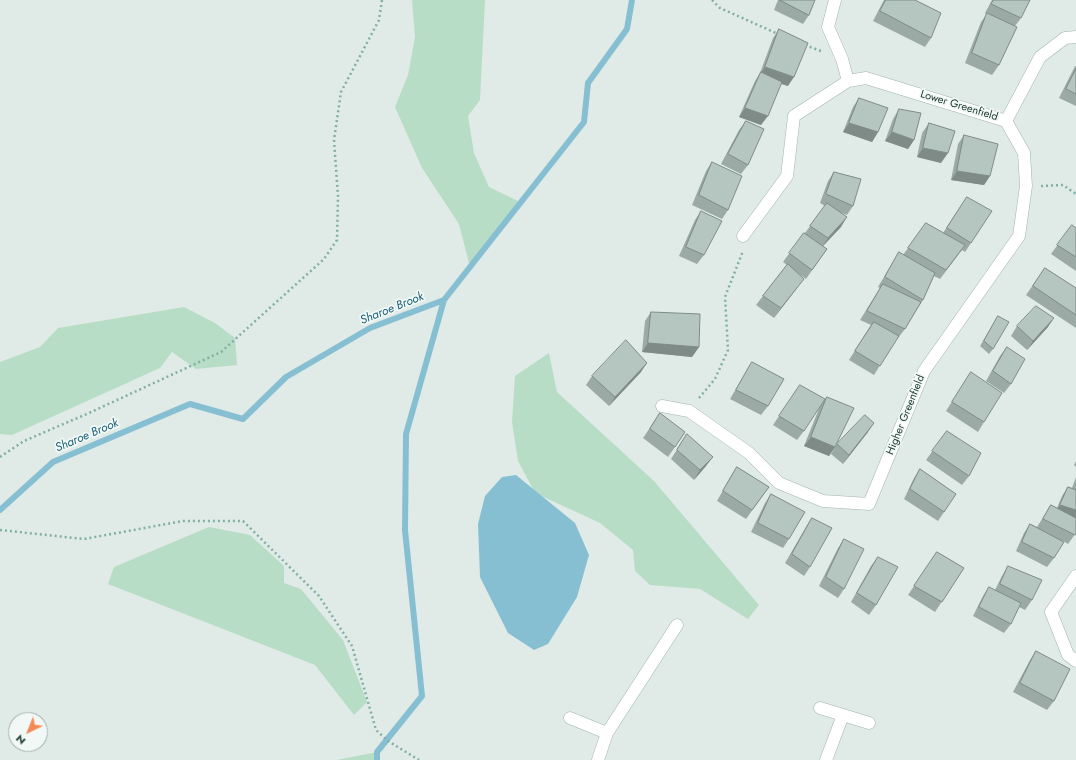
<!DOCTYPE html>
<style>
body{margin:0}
#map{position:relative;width:1076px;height:760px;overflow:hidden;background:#e0ebe7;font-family:Jost,sans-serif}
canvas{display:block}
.north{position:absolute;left:8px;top:712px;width:40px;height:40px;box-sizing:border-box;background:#f1f8f5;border:1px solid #9eada9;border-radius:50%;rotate:223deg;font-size:11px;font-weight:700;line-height:16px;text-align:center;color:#213c37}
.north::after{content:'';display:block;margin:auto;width:14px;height:18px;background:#f48b56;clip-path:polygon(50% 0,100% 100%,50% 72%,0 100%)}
</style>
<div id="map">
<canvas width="1076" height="760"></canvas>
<div class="north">N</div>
</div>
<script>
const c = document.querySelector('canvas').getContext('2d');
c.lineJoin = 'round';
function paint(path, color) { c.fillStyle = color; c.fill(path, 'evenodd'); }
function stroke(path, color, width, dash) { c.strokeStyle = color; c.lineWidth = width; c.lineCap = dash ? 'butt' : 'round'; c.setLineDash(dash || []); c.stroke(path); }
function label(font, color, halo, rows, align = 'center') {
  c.font = font + ' Jost,sans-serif'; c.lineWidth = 3.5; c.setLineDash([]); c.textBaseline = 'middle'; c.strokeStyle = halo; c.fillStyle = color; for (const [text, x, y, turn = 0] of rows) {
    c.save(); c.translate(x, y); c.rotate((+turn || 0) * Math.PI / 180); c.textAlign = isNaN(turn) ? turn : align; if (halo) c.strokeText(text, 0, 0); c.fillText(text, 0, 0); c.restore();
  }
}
const green = new Path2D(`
 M412,0H485L480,100L468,116L474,153L489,187L518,201L471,271L459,224L422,168L395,107L408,75L415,37Z
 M184,307L215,323L235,338L237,365L196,369L172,352L160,368L12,435L0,434V362L40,347L58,328Z
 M549,353L557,392L654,481L759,605L748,619L700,589L650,585L635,571L633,550L600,523L535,493L518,461L512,422L515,376Z
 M209,527L250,535L284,566V583L301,589L343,640L367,702L354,715L315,665L108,584L114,567Z
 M377,752V760H337Z`);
const water = new Path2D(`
 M516,475L575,523L589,555L577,597L548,644L534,650L508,633L480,577L478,524L485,496L502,477Z`);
const stream = new Path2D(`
 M0,510L53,462L190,404L243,419L286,377L370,328L444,300L584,122L588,83L627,29L632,0
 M377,760V752L422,696L405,530L406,434L444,300`);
const path = new Path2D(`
 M712,0L720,8L778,34
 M805,45L821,51
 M1041,186L1063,185L1076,194
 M699,398L715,379L728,350L725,297L743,251
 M0,457L24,441L89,413L221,352L324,259L337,240L338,196L334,140L341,92L379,20L382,0
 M0,530L84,539L183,521H243L319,596L352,646L376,730L388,741L419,760`);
const minor = new Path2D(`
 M848,81L866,78L1006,121L1040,57L1065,38L1076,37
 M743,236L787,176L794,116L848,81L842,59L828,27L835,0
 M662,406L689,411L749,453L779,483L823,501L869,504L924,371L1019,236L1026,186L1024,153L1006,121
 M1076,576L1051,612L1068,655L1076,661
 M820,708L869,723
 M570,718L607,733
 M598,760L607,733L677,625
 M826,760L843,715`);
const wall = new Path2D(`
 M778,0H815L809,15L803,24L774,10Z
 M884,0H915L931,38L925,47L873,21Z
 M992,0H1030L1021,18L1015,26L999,65L992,75L965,63L981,22L987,14L985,13Z
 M779,29L788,86L781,84L761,125L739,117L755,81L760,73L773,38Z
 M1075,66H1076V106L1059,98Z
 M859,98L878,132L872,142L843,132L853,107Z
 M899,109L914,140L908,149L885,141L893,119Z
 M746,121L748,165L741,174L721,164L739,130Z
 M929,123L941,163L917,157L922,133Z
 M964,135L990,176L984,185L951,180L958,144Z
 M712,162L728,210L722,219L692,205L706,171Z
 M834,172L853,206L847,215L839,212L841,227L823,246L827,249L806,279L796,272L797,288L774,318L756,305L787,265L783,262L804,233H805L825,206L820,203L828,181Z
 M967,197L971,243L965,252L962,250L940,279L934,276L923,300L905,329L898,338H897L874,375L849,360L871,325L860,320L880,288L878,287L899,252L903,255L926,223L943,233Z
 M701,211L704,255L697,264L679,256L695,220Z
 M1072,225L1076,228V271L1051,254Z
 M1045,268L1076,288V328L1026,295Z
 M651,312L699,347L692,357L642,352L645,321Z
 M998,316L993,349L989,354L980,346Z
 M1017,326L1048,327L1027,350L1011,336Z
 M1007,347L1011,384L1004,393L986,381L1000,356Z
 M752,362L768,406L761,415L730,399L746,372Z
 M641,372L609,406L586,385L592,376Z
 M971,372L984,422L978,432L946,411Z
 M800,385L804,431L797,440L773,425Z
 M827,397L835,447L829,456L804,446L820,406Z
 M660,413L675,447L668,457L643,438Z
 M947,431L969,476L962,485L926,460Z
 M868,432L843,464L831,454L837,444Z
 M687,434L706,466L694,480L671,459Z
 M1076,461V467L1074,465Z
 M737,467L769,487L746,519L717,501L731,476Z
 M920,469L956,494L938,521L904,499L914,478Z
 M1076,477V533L1068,544L1063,541L1054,558L1047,567L1016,551L1024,533L1030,524L1037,527L1051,505L1057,508L1062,496L1068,487L1072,488Z
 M771,494L789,539L783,548L751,532L765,503Z
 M812,518L810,567L804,576L785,563L806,527Z
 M844,539V589L838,598L819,586L838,548Z
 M937,552L964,568L935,612L908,595Z
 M878,557L876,605L869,615L851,602L871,566Z
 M1008,566L1032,600L1025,610L1019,607L1011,624L1004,633L973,616L983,596L989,587L995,590L1002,576Z
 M1036,651L1054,701L1047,710L1013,692L1030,660Z`);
const shadedWall = new Path2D(`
 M765,67L794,77L788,86L759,76Z
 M745,108L768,116L761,125L739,117Z
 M849,123L878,132L872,142L843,132Z
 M892,132L914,140L908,149L885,141Z
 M923,148L948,153L941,163L917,157Z
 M957,171L990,176L984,185L951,180Z
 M847,217L841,227L822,247L828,238Z
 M804,279L797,288L774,318L781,308Z
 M1054,318L1048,327L1027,350L1033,341Z
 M648,343L699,347L692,357L642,352Z
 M647,363L641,372L609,406L615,397Z
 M874,423L868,432L843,464L849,455Z
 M811,437L835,447L829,456L804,446Z
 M713,457L706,466L694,480L700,470Z
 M1060,505L1076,510V521L1054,514Z`);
const building = new Path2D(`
 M780,0H815L809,15Z
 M886,0H915L941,13L931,38L880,11Z
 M994,0H1030L1021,18L991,4Z
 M987,13L1017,27L999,65L972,53Z
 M779,29L808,43L794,77L765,67Z
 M1076,69V94L1066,89Z
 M761,72L782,82L768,116L745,108Z
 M859,98L888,108L878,132L849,123Z
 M899,109L921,113L914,140L892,132Z
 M746,121L764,129L748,165L728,154Z
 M929,123L955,131L948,153L923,148Z
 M964,135L998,144L990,176L957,171Z
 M712,162L742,176L728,210L699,195Z
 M834,172L861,179L853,206L826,194Z
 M967,197L992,211L971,243L947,228Z
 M827,203L847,217L828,238L810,226Z
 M701,211L722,221L704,255L686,247Z
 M926,223L965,245L946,270L908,248Z
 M1072,225L1076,228V257L1057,245Z
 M804,233L827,249L812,270L789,253Z
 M899,252L935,273L923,300L885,277Z
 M788,264L804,279L781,308L763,296Z
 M1045,268L1076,288V315L1033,286Z
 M883,284L921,302L905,329L867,311Z
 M1036,306L1054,318L1033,341L1017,326Z
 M651,312L700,314L699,347L648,343Z
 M998,316L1009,322L993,349L984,341Z
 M874,322L899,336L880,366L855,351Z
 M626,340L647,363L615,397L592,376Z
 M1007,347L1025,359L1011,384L993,371Z
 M752,362L784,379L768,406L736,390Z
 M971,372L1002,393L984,422L952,402Z
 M800,385L825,399L804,431L779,416Z
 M827,397L854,408L835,447L811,437Z
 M660,413L685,432L675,447L650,429Z
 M865,415L874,423L849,455L837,444Z
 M947,431L981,453L969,476L932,451Z
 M687,434L713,457L700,470L677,450Z
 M737,467L769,487L752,510L723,491Z
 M920,469L956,494L944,512L910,489Z
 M1068,487L1076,490V510L1060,505Z
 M771,494L805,512L789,539L758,523Z
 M1051,505L1076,518V533L1075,535L1043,519Z
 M812,518L832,528L810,567L792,554Z
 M1030,524L1064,542L1054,558L1022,542Z
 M844,539L864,549L844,589L826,577Z
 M937,552L964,568L942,602L914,586Z
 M878,557L898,567L876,605L857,593Z
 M1008,566L1042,580L1032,600L1000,584Z
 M989,587L1021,603L1011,624L979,607Z
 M1036,651L1070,669L1054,701L1020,683Z`);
const streetNames = [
 ["Lower Greenfield",959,106,17],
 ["Higher Greenfield",906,415,-68]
];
const waterNames = [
 ["Sharoe Brook",392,309,-22],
 ["Sharoe Brook",87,436,-23]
];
paint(green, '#b8ddc6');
paint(water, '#87bfd2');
stroke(stream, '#87bfd2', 6);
stroke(minor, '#a3b3af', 13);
stroke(path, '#80afa5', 2.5, [2, 3]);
stroke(minor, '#fff', 12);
paint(wall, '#9caaa6');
paint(shadedWall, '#7f8b87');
paint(building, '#b5c6c1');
stroke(building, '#7f8b87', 1);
label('11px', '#213c37', '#f1f8f5', streetNames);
label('italic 12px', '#1a6079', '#f1f8f5', waterNames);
</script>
